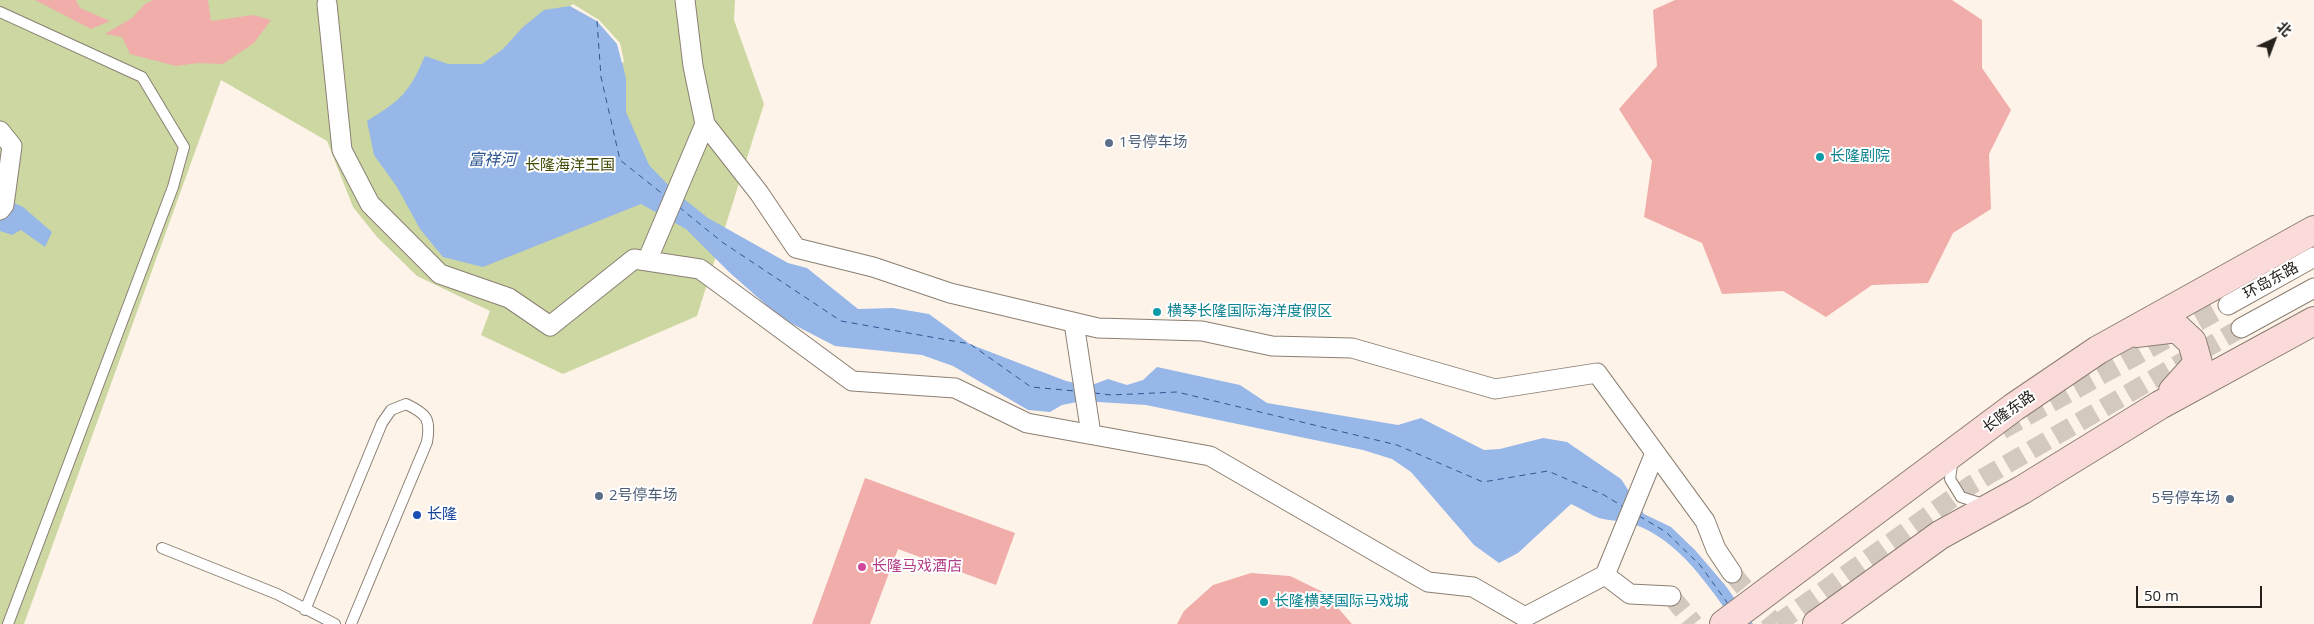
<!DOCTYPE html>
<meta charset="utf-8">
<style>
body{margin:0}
#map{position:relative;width:2314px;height:624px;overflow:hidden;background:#fef3e8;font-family:"Open Sans","Noto Sans SC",sans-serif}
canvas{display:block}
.north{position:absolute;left:2249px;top:15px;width:50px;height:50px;-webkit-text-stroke:4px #fff;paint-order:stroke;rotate:43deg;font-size:14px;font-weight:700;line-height:20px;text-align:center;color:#26211c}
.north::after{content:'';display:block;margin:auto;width:18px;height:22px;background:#26211c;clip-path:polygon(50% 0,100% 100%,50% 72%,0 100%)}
.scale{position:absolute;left:2136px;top:586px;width:126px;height:22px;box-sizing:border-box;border:2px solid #26211c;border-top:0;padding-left:6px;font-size:15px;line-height:18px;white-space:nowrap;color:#26211c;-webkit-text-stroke:4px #fff;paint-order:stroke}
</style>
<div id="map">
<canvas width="2314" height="624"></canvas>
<div class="north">北</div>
<div class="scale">50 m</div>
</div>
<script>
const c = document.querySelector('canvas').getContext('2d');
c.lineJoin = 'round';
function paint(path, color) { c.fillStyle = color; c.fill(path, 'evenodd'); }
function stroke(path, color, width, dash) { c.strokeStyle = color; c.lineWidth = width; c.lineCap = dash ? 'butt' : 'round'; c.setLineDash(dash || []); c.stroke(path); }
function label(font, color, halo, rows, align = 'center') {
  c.font = font + ' "Open Sans","Noto Sans SC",sans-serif'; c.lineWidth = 4; c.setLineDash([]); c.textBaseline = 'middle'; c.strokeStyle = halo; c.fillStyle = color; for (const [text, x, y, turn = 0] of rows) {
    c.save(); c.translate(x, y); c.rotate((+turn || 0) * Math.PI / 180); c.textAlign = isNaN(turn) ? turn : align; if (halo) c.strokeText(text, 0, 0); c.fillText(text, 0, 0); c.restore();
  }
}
const green = new Path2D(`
 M0,0H735L734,20L764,104L697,316L563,374L481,335L490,311L417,276L377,237L353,207L327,141L221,80L24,624H0Z`);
const water = new Path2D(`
 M570,6L597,21L618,44L626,79V112L649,165L674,191L708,218L788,263L807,268L858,309L893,308L929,314L970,344L1066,381L1089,386L1108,379L1127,385L1143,380L1157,367L1240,385L1267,403L1398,425L1421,418L1484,450L1500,449L1543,438L1567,442L1621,479L1644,514L1671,527L1695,550L1725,585L1753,624H1736C1708,586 1680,540 1633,524C1622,520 1610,521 1599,518C1589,514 1580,508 1571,504L1518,553L1499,563L1474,545L1411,472L1392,459L1363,450L1146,405L1082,401L1062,405L1050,412L1028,410L953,366L922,355L835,346L781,318L729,272L686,229L641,204L483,267L443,257L420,229L397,187L374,155L367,121C401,100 409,93 425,56L448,64H482L503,49L523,27L544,10Z
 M0,197L23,207L52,232L45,247L21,230L12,235L0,231Z`);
const pier = new Path2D(`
 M573,4L599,20L620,43L624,62L622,63L617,44L597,21L570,6Z
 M944,320L971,342L1041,368L1040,371L970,344L944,323Z`);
const ferry = new Path2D(`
 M597,21L601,77L620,160L664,195
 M679,207L722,242L841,321L970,344L1031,387L1075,391
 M1094,393L1111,395L1177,392L1397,445L1483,482L1548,471L1604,495L1622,506
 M1639,516L1666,532L1700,565L1729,605`);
const building = new Path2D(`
 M35,0H76L80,8L110,21L91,29Z
 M153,0H208L211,21L253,15L271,20L254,43L223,64L198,63L176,66L130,54L122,37L105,34L132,18L145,4Z
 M1675,0H1952L1982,20V68L2011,110L1989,154L1991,209L1953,233L1928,283L1872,285L1826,317L1783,291L1722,294L1702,243L1644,217L1652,161L1619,109L1657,66L1653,10Z
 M865,478L1015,533L996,585L898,549L870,624H812Z
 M1251,573L1290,576L1325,593L1352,624H1177L1184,611L1213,585Z`);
const streetTunnel = new Path2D(`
 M2002,430L2228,305
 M1732,573L1775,624
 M1671,596L1694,624
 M1777,624L1971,485L2241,328`);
const lane = new Path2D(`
 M0,12L142,77L184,147L173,187L8,624
 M1953,458L1950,479L1961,497L1983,504
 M162,548L277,594L335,624
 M305,610L382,423L391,410L406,404C427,414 431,419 427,442L351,624`);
const street = new Path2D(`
 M685,0L693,66L705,124L759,193L796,248L873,267L950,293L1098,328L1202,331L1272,346L1352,348L1495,389L1597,373L1705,521L1716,549L1732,573
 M327,4L342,150L370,204L440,274L509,298L550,326L634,259L700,269L852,381L955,388L1027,423L1210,456L1428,582L1473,587L1525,617L1605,575L1630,594L1671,596
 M0,131L12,146L4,205L0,210
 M647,261L705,124
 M2228,305L2314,257
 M1074,323L1091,434
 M2241,328L2314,288
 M1605,575L1655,453`);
const secondary = new Path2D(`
 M2136,333L2177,328L2192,342L2198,363L2173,391
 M1724,624L2014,407L2098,350L2314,230
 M1817,624L1940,535L2022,490L2160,405L2314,321`);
const markers = [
 [1109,143,5,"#5c6f8a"],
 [1820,157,5,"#0f9aa8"],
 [1157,312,5,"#0f9aa8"],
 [599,496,5,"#5c6f8a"],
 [2230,499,5,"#5c6f8a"],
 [417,515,5,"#1a4fb4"],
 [862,567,5,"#d1479c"],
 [1264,602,5,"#0f9aa8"]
];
const serviceNames = [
 ["1号停车场",1119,143],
 ["2号停车场",609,496],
 ["5号停车场",2220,499,"right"]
];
const cultureNames = [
 ["长隆剧院",1830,157],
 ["横琴长隆国际海洋度假区",1167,312],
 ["长隆横琴国际马戏城",1274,602]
];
const parkNames = [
 ["长隆海洋王国",570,166]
];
const streetNames = [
 ["环岛东路",2271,281,-29],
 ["长隆东路",2009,412,-36]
];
const transitNames = [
 ["长隆",427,515]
];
const hotelNames = [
 ["长隆马戏酒店",872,567]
];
const waterNames = [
 ["富祥河",492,160]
];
paint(green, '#ccd7a1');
paint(water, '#96b7e8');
paint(pier, '#fef3e8');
stroke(ferry, '#2e5793', 1, [6, 5]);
paint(building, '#f0adaa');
stroke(streetTunnel, '#d3c9bf', 19, [19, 9]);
stroke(lane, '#8b7f73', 12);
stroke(street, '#8b7f73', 21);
stroke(secondary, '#8b7f73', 30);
stroke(lane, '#fff', 10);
stroke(street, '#fff', 19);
stroke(secondary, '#fbdbda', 28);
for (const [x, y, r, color] of markers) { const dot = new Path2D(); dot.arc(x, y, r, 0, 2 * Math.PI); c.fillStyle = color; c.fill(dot); stroke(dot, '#fff', 2); }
label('15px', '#4e5e75', '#fff', serviceNames, 'left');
label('15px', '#0d838f', '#fff', cultureNames, 'left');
label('15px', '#444d08', '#fff', parkNames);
label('15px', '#26211c', '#fff', streetNames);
label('15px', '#164399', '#fff', transitNames, 'left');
label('15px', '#b23c85', '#fff', hotelNames, 'left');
label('italic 16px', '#2e5793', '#fff', waterNames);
</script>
